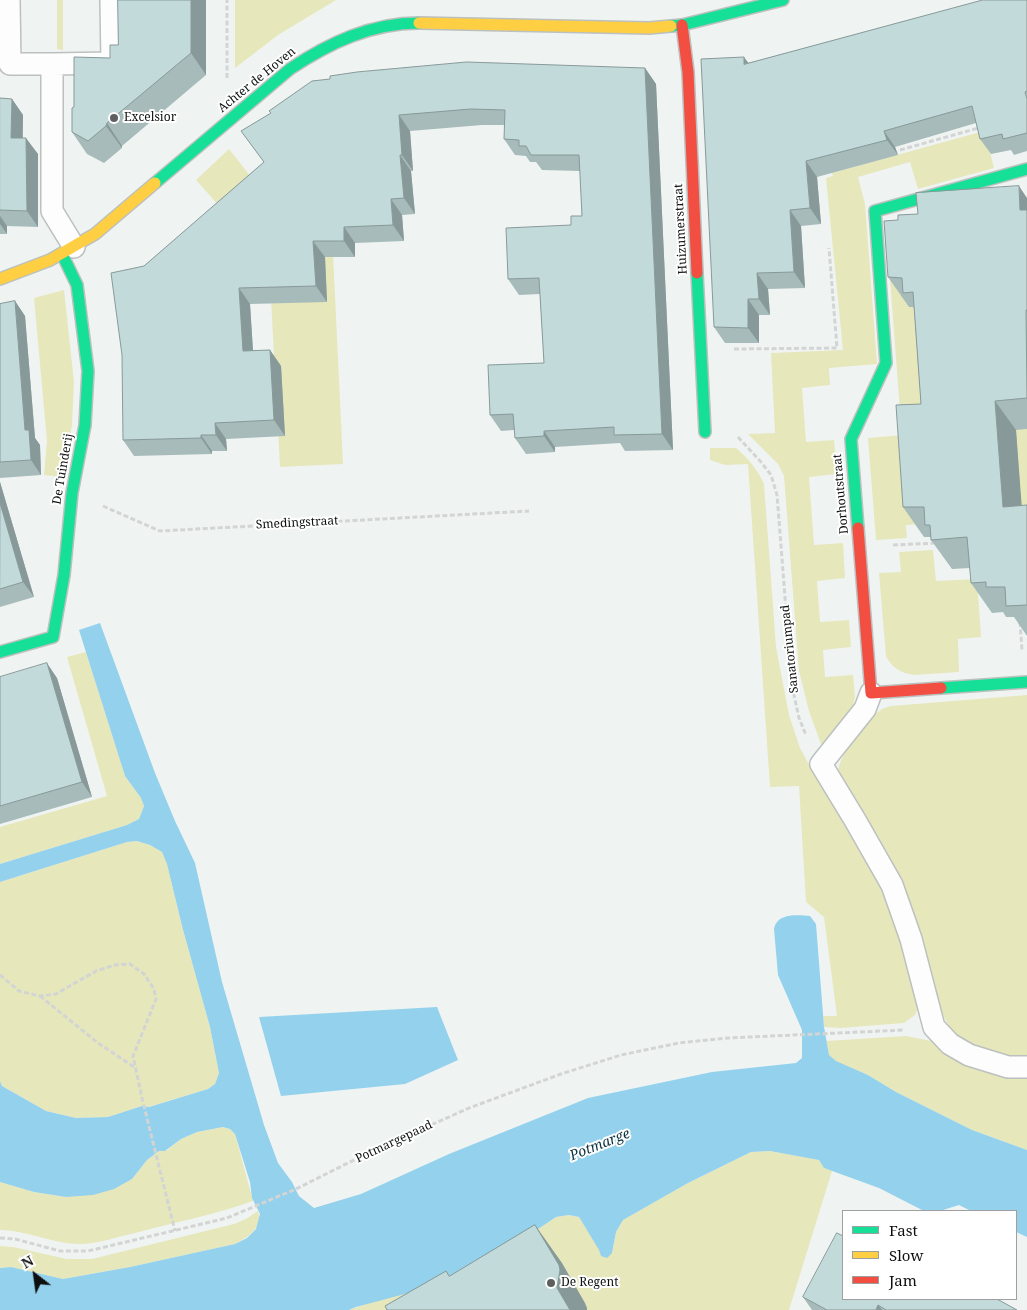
<!DOCTYPE html>
<style>
body{margin:0}
#map{position:relative;width:1027px;height:1310px;overflow:hidden;background:#eff4f2;font-family:"Noto Serif",serif}
canvas{display:block}
.legend{position:absolute;left:842px;top:1210px;width:175px;height:90px;box-sizing:border-box;background:#fff;border:1px solid #9f9f9f;margin:0;padding:6px 9px;list-style:none;font-size:15px;color:#0e100f}
.legend li{display:flex;align-items:center;gap:10px;height:25px}
.legend b{width:25px;border:1px solid #9f9f9f}
.north{position:absolute;left:10px;top:1250px;width:50px;height:50px;-webkit-text-stroke:4px #fff;paint-order:stroke;rotate:330deg;font-size:14px;font-weight:700;line-height:20px;text-align:center;color:#0e100f}
.north::after{content:'';display:block;margin:auto;width:18px;height:22px;background:#0e100f;clip-path:polygon(50% 0,100% 100%,50% 72%,0 100%)}
</style>
<div id="map">
<canvas width="1027" height="1310"></canvas>
<ul class="legend">
<li><b style="height:6px;background:#16e098"></b>Fast</li>
<li><b style="height:6px;background:#ffcf43"></b>Slow</li>
<li><b style="height:6px;background:#f24e42"></b>Jam</li>
</ul>
<div class="north">N</div>
</div>
<script>
const c = document.querySelector('canvas').getContext('2d');
c.lineJoin = 'round';
function paint(path, color) { c.fillStyle = color; c.fill(path, 'evenodd'); }
function stroke(path, color, width, dash) { c.strokeStyle = color; c.lineWidth = width; c.lineCap = dash ? 'butt' : 'round'; c.setLineDash(dash || []); c.stroke(path); }
function label(font, color, halo, rows, align = 'center') {
  c.font = font + ' "Noto Serif",serif'; c.lineWidth = 4; c.setLineDash([]); c.textBaseline = 'middle'; c.strokeStyle = halo; c.fillStyle = color; for (const [text, x, y, turn = 0] of rows) {
    c.save(); c.translate(x, y); c.rotate((+turn || 0) * Math.PI / 180); c.textAlign = isNaN(turn) ? turn : align; if (halo) c.strokeText(text, 0, 0); c.fillText(text, 0, 0); c.restore();
  }
}
const green = new Path2D(`
 M57,0H63V50L57,49Z
 M235,0H336L278,35L235,68Z
 M1027,119L987,140L994,168L918,189L910,162L858,177L865,204L877,364L829,368L830,385L802,388L806,442L834,440L837,474L809,477L814,545L843,543L845,578L817,581L820,622L849,620L851,647L823,650L825,677L853,675L855,697L853,706L824,745L821,744L809,711L799,671L784,476L778,464L748,434L775,433L771,353L843,350L826,178L833,176L832,173Z
 M229,149L263,192L330,190L343,464L280,467L269,262L196,180Z
 M888,253L909,307L923,299L941,421L901,424Z
 M64,290L74,382L72,425L62,477L44,475L47,441L34,298Z
 M1027,429V536H1024L1011,430Z
 M902,435L923,524L906,525L907,538L876,540L868,438Z
 M710,448H736C749,459 757,469 764,484L776,647L789,715L800,748L813,772L849,830L884,892L892,912L919,1006L915,1015L904,1023L841,1028L824,1027L823,1016H837L824,917L806,902L799,786L770,787L748,464L725,465L710,460Z
 M933,550L936,581L977,579L981,637L958,639L959,672L914,675C901,673 892,668 886,656L879,573L901,572L899,552Z
 M86,652L125,776L141,798L144,806L139,819L127,825L0,864V827L107,796L67,657Z
 M1027,695V1058C1004,1056 977,1053 959,1037C942,1023 936,996 930,976C920,943 912,909 899,877C885,842 859,808 838,776C836,756 863,730 875,714L882,709L891,706Z
 M137,841L150,845L162,852L167,864L182,926L210,1027L219,1073L215,1084L208,1089L148,1107L142,1106L108,1117L76,1118L46,1111L2,1086L0,1081V882L127,842Z
 M906,1036L936,1042L945,1053L959,1062L978,1070L1014,1078H1027V1150L972,1130L896,1092L868,1075L835,1061L829,1055L826,1041Z
 M223,1127L230,1129L235,1134L253,1201C216,1214 177,1222 139,1232C120,1236 99,1244 79,1244C52,1244 27,1230 0,1230V1182L34,1192L66,1197L132,1179L147,1160L159,1151H166L181,1139L197,1132Z
 M770,1151L820,1160L824,1168L832,1171L789,1310H587L585,1303L470,1310H349L489,1262L556,1217L569,1215L579,1217L600,1250L601,1256L612,1253L616,1232L623,1220L688,1183L751,1152Z
 M258,1211C264,1227 247,1238 235,1244L130,1267L63,1279L11,1267L0,1268V1246L13,1247L67,1259H92L234,1224L246,1219Z`);
const water = new Path2D(`
 M100,623L155,773L175,821L195,863L222,982L264,1125L278,1163L292,1182L299,1196L314,1208L361,1194L449,1154L588,1098L712,1072L796,1063L802,1058V1030L778,975L774,929C777,913 797,915 810,916L816,924L824,1027L829,1055L836,1061L868,1075L896,1092L972,1130L1027,1150V1237L1016,1232V1211H971L959,1205L940,1211H924L879,1188L824,1168L819,1160L770,1151L751,1152L688,1183L623,1220L616,1232L612,1253L607,1258L601,1256L599,1250L579,1217L569,1215L556,1217L489,1262L450,1282L356,1307L349,1310H0V1268L11,1267L63,1279L130,1267L235,1244L247,1238L256,1229L260,1214L252,1198L250,1182L235,1134L230,1129L223,1127L197,1132L181,1139L165,1151H159L147,1160L132,1179L114,1189L93,1195L66,1197L34,1192L0,1182V1081L2,1086L46,1111L76,1118L108,1117L142,1106L149,1107L208,1089L215,1084L219,1073L210,1027L182,926L167,864L162,852L150,845L137,841L127,842L0,882V864L127,825L139,819L144,806L141,798L125,776L79,630Z
 M437,1007L458,1060L405,1084L281,1096L259,1017Z`);
const path = new Path2D(`
 M227,78V0
 M900,150L982,127
 M734,349L837,348L829,248
 M738,437L761,462L771,475L777,495L792,686L799,718L806,735
 M103,506L160,531L529,511
 M893,545L937,543
 M1020,622L1022,650
 M0,975L19,991L40,996L56,994L96,971L115,965L130,964L144,974L154,989L156,999L133,1056L142,1098L175,1231
 M40,996L98,1043L134,1067
 M0,1238L15,1239L60,1251H88L227,1218L296,1189L366,1154L469,1108L561,1074L621,1055L679,1043L728,1038L904,1030`);
const lane = new Path2D(`
 M9,0L10,64H52V211L74,247
 M52,64L112,63L111,0
 M871,693L865,709L821,764L855,820L892,885L911,939L934,1027L950,1044L969,1055L1008,1067H1027`);
const fast = new Path2D(`
 M671,26L682,25L783,0
 M155,183L290,69C329,43 371,23 419,23
 M697,273L705,432
 M858,528L851,439L886,363L875,211L1027,169
 M0,652L53,637L64,575L72,493L85,425L88,371L77,285L62,254
 M941,688L1027,682`);
const slow = new Path2D(`
 M419,23L649,28L671,26
 M0,279L50,260L95,234L155,183`);
const jam = new Path2D(`
 M682,25L688,72L697,273
 M858,528L871,693L941,688`);
const wall = new Path2D(`
 M118,0H206V75L122,146V148L104,163L87,154L72,132L110,58L118,45Z
 M1027,0V151L1014,155L1011,150L991,154L980,139L976,123L895,147L898,155L817,177L821,224L801,226L805,288L768,289L770,315H759V343H725L714,327L748,63Z
 M645,68L656,84L673,450L625,451L620,443L555,447V452L526,454L515,438L514,430L501,431L490,415L544,363L540,294L519,295L508,279L582,216L580,171L542,170L536,162H530L526,156L515,155L504,139L505,125H482L410,131L413,171H411L415,214L402,215L404,241L355,243V257H325L327,302L250,304L253,351L270,350L281,366L285,436L226,439L227,451H212V454L134,456L123,440L144,266L264,162L241,131Z
 M0,98L12,99L23,115V138L38,154V227L7,226V234H0Z
 M1027,198V429L1016,430L1021,506L1027,505V636L1014,617H1006L1003,612L992,613L971,583L970,568L952,569L931,540V537H924L903,507L921,404L914,308L913,307H909L888,277L898,220L918,214Z
 M15,301L25,316L35,438L40,445L41,475L0,478V304Z
 M0,482L34,597L0,607Z
 M0,677L57,678L92,797L0,824Z
 M803,1297L843,1299L1017,1310H812Z`);
const shadedWall = new Path2D(`
 M191,0H206V75L191,53Z
 M744,57L755,72L744,64Z
 M645,68L656,84L673,450L662,434Z
 M12,99L23,115L22,154L11,138Z
 M399,115L410,131L413,171L402,155Z
 M107,123L122,146V148L106,126Z
 M884,131L895,147L898,155L887,140Z
 M26,138L38,154V227L27,211Z
 M400,155L411,171L415,214L404,198Z
 M806,161L817,177L821,224L810,208Z
 M1019,186L1027,198V220L1020,210Z
 M391,199L402,215L404,241L393,225Z
 M790,210L801,226L805,288L794,272Z
 M0,216L7,226V234L0,224Z
 M344,227L355,243V257L344,241Z
 M313,241L325,257L327,302L316,286Z
 M757,273L768,289L770,315L759,299Z
 M239,288L250,304L254,367L243,351Z
 M748,299L759,315V343L748,328Z
 M15,301L25,316L35,438L40,445L41,475L31,460L25,430Z
 M270,350L281,366L285,436L274,420Z
 M995,401L1016,430L1024,536L1003,507Z
 M215,423L226,439L227,451L216,435Z
 M544,431L555,447V452L544,436Z
 M201,435L212,451V454L201,438Z
 M0,482L34,597L23,582L0,503Z
 M47,663L57,678L92,797L82,782Z
 M535,1225L562,1263L585,1303L587,1308V1310H570L557,1288Z
 M878,1305L882,1310H876Z`);
const building = new Path2D(`
 M118,0H191V53L107,123L106,126L88,141L72,132V108L74,107V57L110,58V45H118Z
 M983,0H1027V91L1025,92L1027,99V133L1003,139L1002,134L980,139L972,106L884,131L887,140L806,161L810,208L790,210L794,272L757,273L759,299H748V328L714,327L701,59L744,57V64Z
 M467,62L645,68L662,434L614,435V427L544,431V436L515,438L513,414L490,415L488,365L544,363L539,278L508,279L506,228L571,225V216H582L579,155H531L526,146H519V140L504,139L505,110L471,109L399,115L402,155H400L404,198L391,199L393,225L344,227V241H313L316,286L239,288L243,351L270,350L274,420L215,423L216,435H201V438L123,440L122,355L111,273L144,266L264,162L241,131L271,113L269,111L312,81L330,79V76L357,72Z
 M0,98L12,99L11,138H26L27,211L0,210Z
 M1019,186L1020,210H1027V310H1026L1027,398L995,401L1003,507L1027,505V605L1006,606L1005,587H986V582L971,583L967,537L931,540L930,525H925L924,507H903L896,405L921,404L913,292L903,293L902,278L888,277L884,221L898,220V215L918,214L916,193Z
 M15,301L25,430H29L31,460L0,462V304Z
 M0,503L23,582L0,589Z
 M47,663L82,782L0,806V677Z
 M535,1225L559,1265L560,1270L557,1288L570,1310H387L385,1306L446,1271L449,1276Z
 M837,1233L843,1236V1299H997L1017,1310H886L878,1305L876,1310H827L803,1297Z`);
const markers = [
 [114,118,5,"#5d605e"],
 [551,1283,5,"#5d605e"]
];
const streetNames = [
 ["Achter de Hoven",257,80,-39],
 ["Huizumerstraat",681,229,-93],
 ["De Tuinderij",63,469,-80],
 ["Dorhoutstraat",841,494,-95],
 ["Smedingstraat",297,523,-3],
 ["Sanatoriumpad",790,649,-96],
 ["Potmargepaad",394,1142,-25]
];
const poiNames = [
 ["Excelsior",124,118],
 ["De Regent",561,1283]
];
const waterNames = [
 ["Potmarge",600,1145,-22]
];
paint(green, '#e7e7bc');
paint(water, '#94d1ec');
stroke(lane, '#bcc0be', 24);
stroke(fast, '#bcc0be', 14);
stroke(slow, '#bcc0be', 14);
stroke(jam, '#bcc0be', 14);
stroke(path, '#d3d4d4', 3, [5, 2.5]);
stroke(lane, '#fdfdfd', 21);
stroke(fast, '#16e098', 11);
stroke(slow, '#ffcf43', 11);
stroke(jam, '#f24e42', 11);
paint(wall, '#a7bbbb');
paint(shadedWall, '#899');
paint(building, '#c2dada');
stroke(building, '#899', 1);
for (const [x, y, r, color] of markers) { const dot = new Path2D(); dot.arc(x, y, r, 0, 2 * Math.PI); c.fillStyle = color; c.fill(dot); stroke(dot, '#fff', 2); }
label('12px', '#0e100f', '#fff', streetNames);
label('12px', '#0e100f', '#fff', poiNames, 'left');
label('italic 14px', '#0a3242', '#fff', waterNames);
</script>
